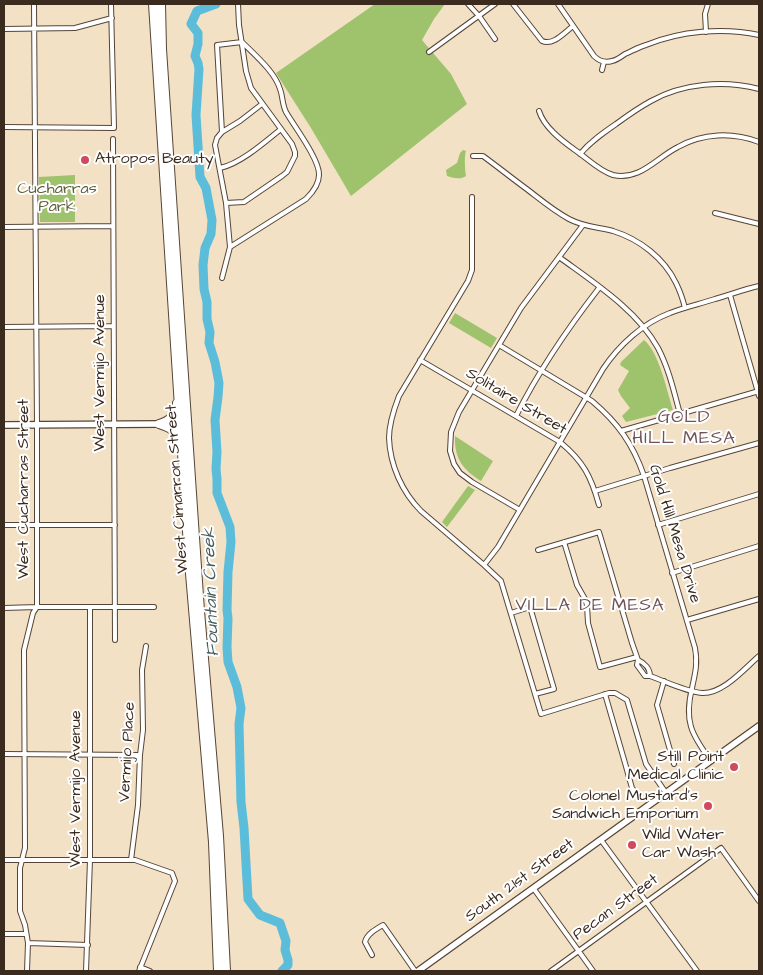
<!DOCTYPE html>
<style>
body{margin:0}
#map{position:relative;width:763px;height:975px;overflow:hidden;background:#f2e1c5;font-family:"Architects Daughter",sans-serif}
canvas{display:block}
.frame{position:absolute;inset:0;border:5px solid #3b2a1e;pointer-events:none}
</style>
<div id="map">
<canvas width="763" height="975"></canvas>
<div class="frame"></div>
</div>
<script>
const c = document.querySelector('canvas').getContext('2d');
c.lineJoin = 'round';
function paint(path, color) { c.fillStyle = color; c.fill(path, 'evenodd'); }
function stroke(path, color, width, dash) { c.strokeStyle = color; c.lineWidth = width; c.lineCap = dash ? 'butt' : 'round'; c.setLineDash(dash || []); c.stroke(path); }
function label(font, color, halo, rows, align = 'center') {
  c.font = font + ' "Architects Daughter",sans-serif'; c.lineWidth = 4; c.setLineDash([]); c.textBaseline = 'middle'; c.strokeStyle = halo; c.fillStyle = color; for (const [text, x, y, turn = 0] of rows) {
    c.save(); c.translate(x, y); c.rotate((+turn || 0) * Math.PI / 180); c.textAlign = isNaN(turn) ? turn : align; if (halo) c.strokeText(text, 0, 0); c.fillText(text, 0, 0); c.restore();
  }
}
const green = new Path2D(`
 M375,4H445L434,19L422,40L451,74L467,104L351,196L311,128L276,73Z
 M463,150L466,151C464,156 465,171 466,176C461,180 452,178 447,176L446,170L457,163L460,153Z
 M75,175V222H40L39,177Z
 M455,313L497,338L491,348L449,323Z
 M644,340C659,352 667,391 673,410L626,422L622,416L630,408L621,396L618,390L629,371L620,365L621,362Z
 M455,436L493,461L481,481C463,470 454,458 455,436Z
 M468,486L475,490L447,527L442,522Z`);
const river = new Path2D(`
 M216,4L197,11L191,24L198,33V44L195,56L198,63L199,69L196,115L200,177L206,188L212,220L211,234L205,248L203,265L204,289L207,302V319L210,332L209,343L215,362L219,383L218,397L215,420L217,452L216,469L217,479V493L230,527L231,542L228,572L227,610L228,618L227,647L228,662L237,687L241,708L239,724L241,802L244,828L248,899L260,915L280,923L286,941L285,950L288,960V965L282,971`);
const street = new Path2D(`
 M468,4L479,16L495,39
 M513,4L542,41C553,46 564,33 573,26
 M558,4L594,56C599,61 605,63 612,61C617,60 621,57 625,54C632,51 639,47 646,45C680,31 723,27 759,35
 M4,29L75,28L112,18
 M706,32L705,14L708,4
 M429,52L495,4
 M602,70L604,62
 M539,111C544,127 561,140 575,150C587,158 599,171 613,175C640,181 656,158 678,147C703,133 732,132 759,142
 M4,127L114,128L111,4
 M222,132L240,121L262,104
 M113,139L115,640
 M580,154C590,142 603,133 616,124C627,116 638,108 651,101C683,83 724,80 759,89
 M473,156H483C498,167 513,179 528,190C541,200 554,211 569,219C584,227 597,227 613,231C639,239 664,258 676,283C680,291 683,300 685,308
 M220,168C240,164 265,142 281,129
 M472,197V270L468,281L399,396C394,409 389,424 389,438C390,465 402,492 421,511L484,565L498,547L603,369C619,345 643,323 670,313C685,307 700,304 715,299C730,295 744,289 759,286
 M226,203L244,202L282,176L287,172L295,156V152L292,144L251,88L246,71L239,25L238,4
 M715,213L759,224
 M4,227L113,226
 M230,247L306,199C312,193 319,185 319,175C320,160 294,126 286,112C282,104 283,97 280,89C275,72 255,55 242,42
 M559,257C593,282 637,310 658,348C669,369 674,392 680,414
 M222,278L230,247L226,203L215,145L217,138L222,132L217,45L242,42
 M730,295L759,396
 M4,327L113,326
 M499,345L592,401C618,423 633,444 644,476L695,648C698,663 695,674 692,688C684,721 691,734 711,761
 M420,360L560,442C583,461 591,476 599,505
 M516,416C539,370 568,328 599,288
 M621,431L759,391
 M595,491L670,468L759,443
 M520,510L472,482L460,473L454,464L450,451L451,432L459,412L521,308L583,225
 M4,525H115
 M658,525L759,494
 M564,542L577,585L585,599L587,605L588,623L600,667L637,657
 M538,550L599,532L632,643L638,660L637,665L645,676H650C667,682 684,691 702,693C723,694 744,669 759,656
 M484,565L501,581L541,714L609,693H615L627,700L646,764L666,793
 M672,573L759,546
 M4,608L37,607H154
 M511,613L530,607L554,689L535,694
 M687,620L759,599
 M638,660C645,663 650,669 650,676
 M664,681L657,705L674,764
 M605,694L625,763L632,788L636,793
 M4,754L140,755
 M601,840L697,971
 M4,860H135L172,873L175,881L139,971
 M131,860L138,805L140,755L143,730L142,670L146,646
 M534,889L593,971
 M4,934H26
 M28,943L88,945
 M372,955L365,942C367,934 376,929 383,925L415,971
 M140,967L150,971
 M27,971L28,943L25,925L20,911V868L25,848L24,650L33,613L37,607V425L34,4
 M86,971L90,860V607
 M551,971L721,848L759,901`);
const secondary = new Path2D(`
 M4,425L159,424
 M418,971L759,726`);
const highway = new Path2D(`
 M153,4L189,562L213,842L218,971
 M161,4L162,49L180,317L200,611L219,836L226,971
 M159,424C171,428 176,430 179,443
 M159,424C170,421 176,415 177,403`);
const markers = [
 [85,160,5,"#d1495b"],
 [734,767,5,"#d1495b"],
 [708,806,5,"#d1495b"],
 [632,845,5,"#d1495b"]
];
const poiNames = [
 ["Atropos Beauty",95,160],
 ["Still Point",724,758,"right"],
 ["Medical Clinic",724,776,"right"],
 ["Colonel Mustard's",698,797,"right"],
 ["Sandwich Emporium",698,815,"right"],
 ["Wild Water",642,836],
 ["Car Wash",642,854]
];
const parkNames = [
 ["Cucharras",57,190],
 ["Park",57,208]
];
const streetNames = [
 ["West Vermijo Avenue",101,373,-90],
 ["Solitaire Street",516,402,31],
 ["West Cucharras Street",25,489,-90],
 ["West Cimarron Street",178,489,-94],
 ["Gold Hill Mesa Drive",674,534,73],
 ["Vermijo Place",128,752,-87],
 ["West Vermijo Avenue",77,789,-90],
 ["South 21st Street",520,881,-36],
 ["Pecan Street",616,908,-36]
];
const neighbourhoodNames = [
 ["GOLD",684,418],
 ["HILL MESA",684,439],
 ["VILLA DE MESA",590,606]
];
const waterNames = [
 ["Fountain Creek",212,592,-92]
];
paint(green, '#9fc26c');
stroke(river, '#5cbdda', 9);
stroke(street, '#564537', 6);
stroke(secondary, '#564537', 8);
stroke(highway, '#564537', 10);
stroke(street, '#fff', 4);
stroke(secondary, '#fff', 5.5);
stroke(highway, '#fff', 8);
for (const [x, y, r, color] of markers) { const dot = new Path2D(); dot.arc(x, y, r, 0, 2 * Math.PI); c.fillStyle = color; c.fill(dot); stroke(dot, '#fff', 2); }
label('16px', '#3b2a1e', '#fff', poiNames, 'left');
label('16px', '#5e5f39', '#fff', parkNames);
label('16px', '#3b2a1e', '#fff', streetNames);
c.letterSpacing = '1px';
label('18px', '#705356', '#fff', neighbourhoodNames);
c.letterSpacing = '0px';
label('italic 18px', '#475d60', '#fff', waterNames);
</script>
